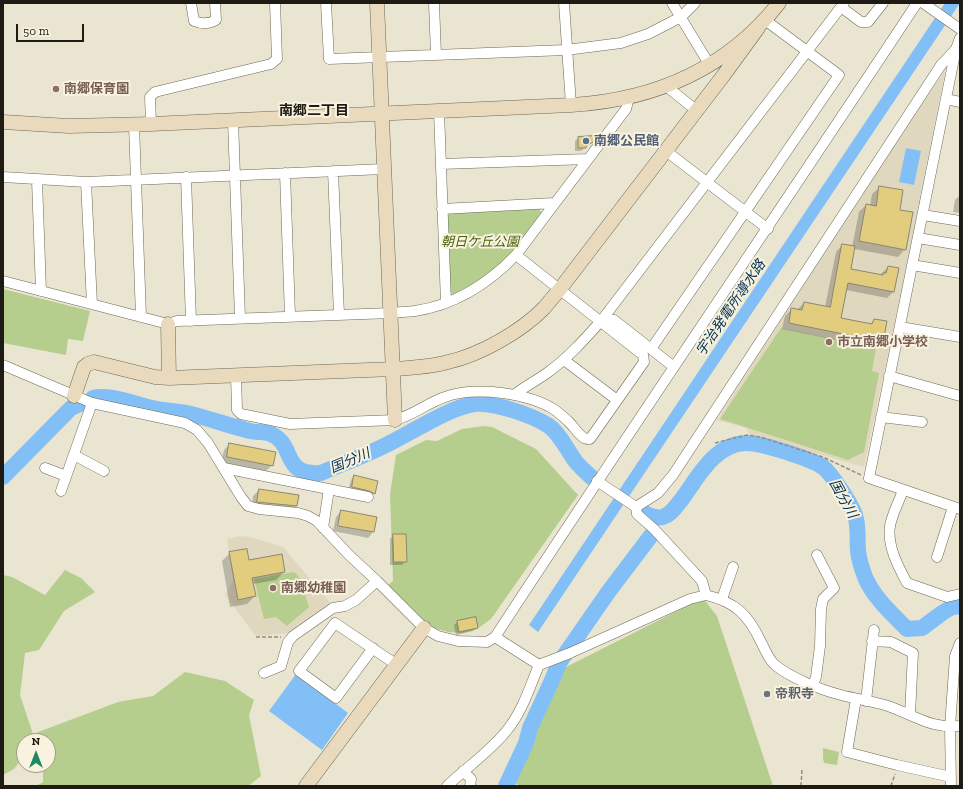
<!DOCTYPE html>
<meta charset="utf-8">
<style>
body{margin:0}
#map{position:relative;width:963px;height:789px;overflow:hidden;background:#eae5d1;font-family:"Zilla Slab",serif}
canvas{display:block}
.frame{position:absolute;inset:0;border:4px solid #1d1b14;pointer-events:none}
.north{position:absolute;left:16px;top:733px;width:40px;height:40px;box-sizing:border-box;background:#f8f2de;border:1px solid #a09c8d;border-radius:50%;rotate:0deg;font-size:11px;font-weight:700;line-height:16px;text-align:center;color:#1d1b14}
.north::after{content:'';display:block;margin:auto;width:14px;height:18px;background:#218864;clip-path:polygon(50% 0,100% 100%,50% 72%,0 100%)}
.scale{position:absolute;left:16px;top:24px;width:68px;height:18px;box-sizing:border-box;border:2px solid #1d1b14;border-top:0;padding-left:5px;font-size:12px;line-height:14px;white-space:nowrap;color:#1d1b14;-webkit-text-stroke:3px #f8f2de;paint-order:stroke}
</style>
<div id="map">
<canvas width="963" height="789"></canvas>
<div class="frame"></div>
<div class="north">N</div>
<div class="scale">50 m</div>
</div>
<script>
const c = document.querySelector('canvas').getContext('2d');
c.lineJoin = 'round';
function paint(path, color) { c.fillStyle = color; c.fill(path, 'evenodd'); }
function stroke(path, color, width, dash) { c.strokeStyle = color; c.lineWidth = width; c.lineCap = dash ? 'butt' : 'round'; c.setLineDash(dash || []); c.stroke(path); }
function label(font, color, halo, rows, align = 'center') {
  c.font = font + ' "Zilla Slab","Noto Sans JP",serif'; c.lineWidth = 4; c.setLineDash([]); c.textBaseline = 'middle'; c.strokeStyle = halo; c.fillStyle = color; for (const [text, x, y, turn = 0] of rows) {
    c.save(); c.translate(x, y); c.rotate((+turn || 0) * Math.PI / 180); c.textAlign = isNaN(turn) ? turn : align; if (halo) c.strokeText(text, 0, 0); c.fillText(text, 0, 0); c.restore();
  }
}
const built = new Path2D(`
 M945,71L907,264L864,467L749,434L747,428L717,420L897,140Z
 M240,536L250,537L283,547L333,606L291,633L256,636L225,595L233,581L227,539Z`);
const green = new Path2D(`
 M539,207L542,214L507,258L493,272L456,296L450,292L447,216L452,212Z
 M3,289L90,311L83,341L68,339L66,355L3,343Z
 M781,328L876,348L872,371L879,373L864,452L848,460L720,419Z
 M484,426L492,427L536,449L578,495L491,619L477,629L462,633L448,632L431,627L388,585L393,581L390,494L396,455L426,440L437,441L462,429Z
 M65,570L81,578L95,592L64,611L39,650L25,653L20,695L33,734L118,702L153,696L185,672L225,681L254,700L249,715L261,776L248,786H36L43,782V765H48V741H24V756L14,769L3,775V575L12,577L45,595Z
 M294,572L299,577L309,607L287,626L276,617L264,619L254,579Z
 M703,598L717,616L773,786H519L509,776L558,671Z
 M823,748L839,752L837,765L824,763L823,758Z`);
const water = new Path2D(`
 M945,3H960L538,632L529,625Z
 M906,148L921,151L914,185L899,182Z
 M296,674L348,713L322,750L269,711Z`);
const shadow = new Path2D(`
 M578,138L591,143L581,151H575V141Z
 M880,187L899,211L905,249L898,257L854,249L850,270L881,276V274L888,267L894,291L887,298L846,290L840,319L869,325L874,320L882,341L875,348L782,329L785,316L792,309L797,310L804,303L825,307L836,252L842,245L852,247L859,212L866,205L870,206L872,194Z
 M960,195V213L953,212L955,200Z
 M230,444L272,465L266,471L221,462L224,450Z
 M354,476L374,493L370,497L348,491L351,480Z
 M259,490L296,506L291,512L252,507L253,496Z
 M341,511L376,517L373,532L368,538L333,531L336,517Z
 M394,535L406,561L402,565H390V539Z
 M230,553L248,561L284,572L276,580L253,584L255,596L247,604L230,607L222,561Z
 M457,622L477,628L473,631L456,635L454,625Z`);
const river = new Path2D(`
 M93,398C110,394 135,404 152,408C165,411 178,411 191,414C211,419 230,426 250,431C256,433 265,431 271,434C296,445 281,476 321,473C344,463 367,455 388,444C413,432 448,408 474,404C494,402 532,415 549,426C561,435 567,450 576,462C581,468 586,472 591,477
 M3,477L71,408L78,405
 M640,510C647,515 654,519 663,517C672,514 676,506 682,499C698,477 715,444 745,443C760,442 811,459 823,467C832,474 851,504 855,515C859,527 857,539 858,551C859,560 862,569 865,577C874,598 891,613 907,629L922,628L942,613L952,607L960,606
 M506,786L526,743L530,728L553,678L559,663L609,591L653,533`);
const building = new Path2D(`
 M594,136V141L592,143L586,144V148H578V137Z
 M879,186L903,190L900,210L913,212L906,250L859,241L866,204L876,206Z
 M842,244L855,246L851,269L883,275V273H886L888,266L899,268L894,292L848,283L841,318L872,324L874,319L887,321L883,342L789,323L791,308L802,310L804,302L830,307Z
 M229,443L276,452L273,466L227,457Z
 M354,475L378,481L375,494L369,491L352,487Z
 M259,489L299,495L297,506L257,502Z
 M341,510L377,517L374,532L338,526Z
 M393,534H406L407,562H394Z
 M247,549L249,560L282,554L285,572L252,578L256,596L238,600L229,552Z
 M476,617L478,628L459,632L457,621Z`);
const path = new Path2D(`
 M715,443L747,435L760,437L823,457L861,475
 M256,637H281
 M801,786L802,769
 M891,786L895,774`);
const street = new Path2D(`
 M191,3L194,21C201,24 209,24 216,20L215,3
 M326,3L329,59L566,50L621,43L648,34L681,17L695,3
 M434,3L436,55
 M564,3L571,105
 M672,3L706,59L711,64
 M923,3L960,29
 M841,7L861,22H868L883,3
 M960,38L956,49L869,478L960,509
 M666,86L697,111
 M946,99L960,102
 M439,111L446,303
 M233,120L240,318
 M151,124L150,97L155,92L271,64L277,59L275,3
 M134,125L141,317
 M666,151L768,229
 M441,164L588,159
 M333,171L339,315
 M285,173L290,316
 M3,177L86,182L384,169
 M186,177L191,321
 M37,180L41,291
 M86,182L92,304
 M442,209L554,203
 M923,215L960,221
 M918,238L960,245
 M912,265L960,273
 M3,281L168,324L177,321L391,313C399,312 407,312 415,311C455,305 489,283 516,255L626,109L629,98
 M601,321L607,319L614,320L674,367
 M900,327L960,337
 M651,349L839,75L765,20
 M564,360L617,400
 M3,365L92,403L185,423L197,430L208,443L241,497L248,506L259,509L298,513L308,516L317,521L349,555L377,581L424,628L438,636L458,641L487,642L495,637C634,424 777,215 917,3
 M236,375L237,410L241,414L290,424L395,420C414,415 427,403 445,397C475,386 529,393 555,410C560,414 565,418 569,422C574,427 578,434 584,438C587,439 586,439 590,439L644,362L643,355L516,255
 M889,376L960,396
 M514,395C525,386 536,381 547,373C568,358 584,340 601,321L844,3
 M881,417L922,422
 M74,455L104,471
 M45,468L66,476
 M224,468L368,497
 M597,481L636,507L637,514L654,529L702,581L706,595C735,602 748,614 761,642C765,649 768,659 775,665C791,678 821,690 841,695C856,699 873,701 888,706C914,715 931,729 960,726
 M903,490C899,502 892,514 890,526C887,546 898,566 907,583L947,597L960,594
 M61,491L92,403
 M636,507L658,493L673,475L941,65L956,49
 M323,528L329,489
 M937,557L953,507
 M722,599L733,567
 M872,641L891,642L913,653L910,715
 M373,648L336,698L299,671L335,623L397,665
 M539,665L570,653L690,599L706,595
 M264,673L281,666L288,642L293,636L333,608L345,606L356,600L377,581
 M813,685L816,677L820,646L821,609L823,599L834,588L817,555
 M856,699L847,752L897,765L951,777
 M866,701L874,630
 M463,771L471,779L470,786
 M447,786C467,767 491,751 508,729C523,710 530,686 539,665L495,637
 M951,786L950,727L955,656L960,643`);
const secondary = new Path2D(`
 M377,3L395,420
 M3,122L69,126L151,124L571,105C654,100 726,70 779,3
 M168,324L169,378
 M74,396L84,367L88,364L94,362L155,377L169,378L393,369C411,368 430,367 448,362C480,355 522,331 544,308C549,302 555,295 560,289L723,76L758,28
 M306,786L424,628`);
const markers = [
 [56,89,4,"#8d6e63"],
 [586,141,4,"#5c6f8a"],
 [829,342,4,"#8d6e63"],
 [273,588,4,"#8d6e63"],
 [767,694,4,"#6b7280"]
];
const educationNames = [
 ["南郷保育園",64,89],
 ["市立南郷小学校",837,342],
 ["南郷幼稚園",281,588]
];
const serviceNames = [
 ["南郷公民館",594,141]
];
const parkNames = [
 ["朝日ケ丘公園",480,242]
];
const worshipNames = [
 ["帝釈寺",775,694]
];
const neighbourhoodNames = [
 ["南郷二丁目",314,111]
];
const waterNames = [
 ["宇治発電所導水路",731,308,-56],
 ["国分川",350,461,-23],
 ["国分川",843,499,61]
];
paint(built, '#e0d8be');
paint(green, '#b5ce8d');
paint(water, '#83bff7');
paint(shadow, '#0003');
stroke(river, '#83bff7', 16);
paint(building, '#e2cd7e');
stroke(building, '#8c8774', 1);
stroke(street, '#6c6856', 11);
stroke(secondary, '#6c6856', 15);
stroke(path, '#928e80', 1.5, [4, 2]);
stroke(street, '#fff', 10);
stroke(secondary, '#eadabd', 14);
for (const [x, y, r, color] of markers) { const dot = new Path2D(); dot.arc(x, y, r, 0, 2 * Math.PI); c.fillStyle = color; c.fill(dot); stroke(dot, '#f8f2de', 1.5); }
label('bold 13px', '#785e54', '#f8f2de', educationNames, 'left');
label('bold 13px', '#4e5e75', '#f8f2de', serviceNames, 'left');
label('italic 13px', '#496010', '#f8f2de', parkNames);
label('bold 13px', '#5b616d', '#f8f2de', worshipNames, 'left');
label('bold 14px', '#1d1b14', '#f8f2de', neighbourhoodNames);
label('italic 14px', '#053457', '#f8f2de', waterNames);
</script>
